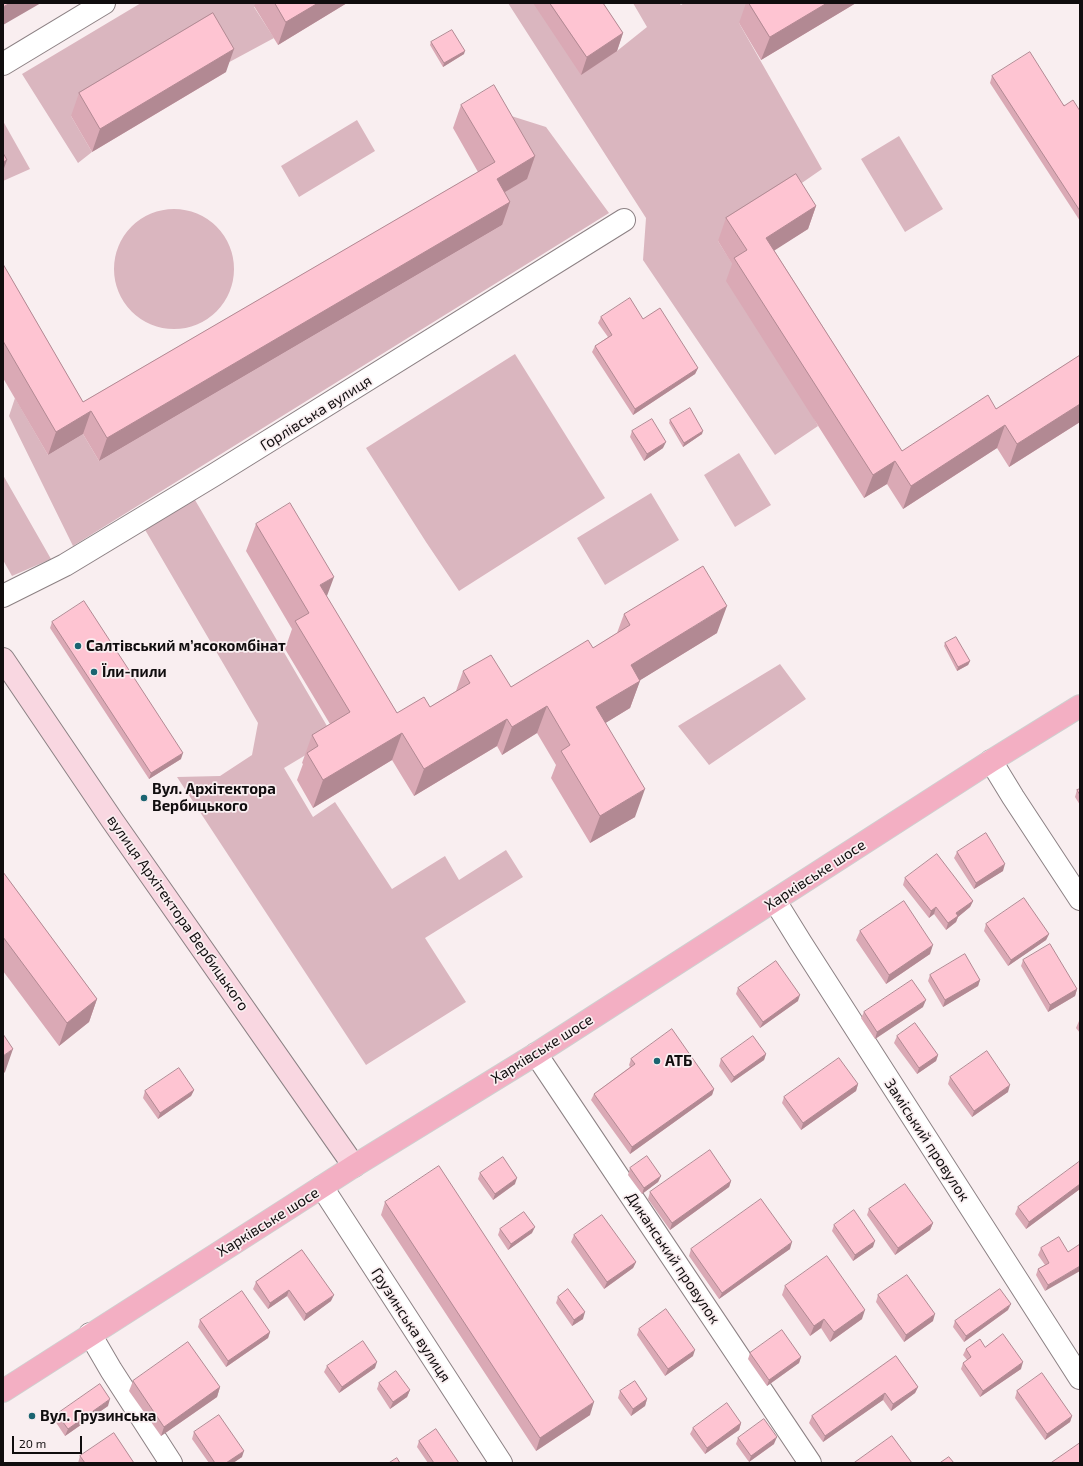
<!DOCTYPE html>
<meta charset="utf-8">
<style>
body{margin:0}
#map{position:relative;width:1083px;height:1466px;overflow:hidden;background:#f9eef0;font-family:"Exo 2",sans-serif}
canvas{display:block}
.frame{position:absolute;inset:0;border:4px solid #100d0e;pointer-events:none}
.scale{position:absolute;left:12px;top:1436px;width:70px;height:18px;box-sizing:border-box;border:2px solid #100d0e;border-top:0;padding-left:5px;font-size:12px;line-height:14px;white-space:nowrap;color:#100d0e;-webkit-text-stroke:3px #f9eef0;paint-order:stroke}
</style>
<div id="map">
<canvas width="1083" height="1466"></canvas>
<div class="frame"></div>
<div class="scale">20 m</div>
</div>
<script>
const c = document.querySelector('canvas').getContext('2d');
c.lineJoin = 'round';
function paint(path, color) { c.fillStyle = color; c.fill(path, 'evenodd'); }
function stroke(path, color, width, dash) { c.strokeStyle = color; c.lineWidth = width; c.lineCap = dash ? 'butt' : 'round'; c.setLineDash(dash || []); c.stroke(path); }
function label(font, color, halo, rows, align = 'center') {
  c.font = font + ' "Exo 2",sans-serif'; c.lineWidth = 3.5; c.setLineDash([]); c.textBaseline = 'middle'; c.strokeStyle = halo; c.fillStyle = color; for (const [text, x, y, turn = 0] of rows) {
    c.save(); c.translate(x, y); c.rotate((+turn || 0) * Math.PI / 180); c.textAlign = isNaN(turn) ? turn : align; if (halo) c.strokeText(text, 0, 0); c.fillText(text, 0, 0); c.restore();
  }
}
const green = new Path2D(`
 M141,3H260L254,7L274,38L222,66L71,116L92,152L78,163L22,74Z
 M508,3H533L617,51L647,27L633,3H679L681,5L684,3H771L739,23L822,169L718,241L738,273L818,426L775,455L643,260L646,218Z
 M486,108L546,127L609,213L73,546L9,416L15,398L48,455L83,434L99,461L502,225Z
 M357,120L375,151L299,197L281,166Z
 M3,121L30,169L3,181Z
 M899,136L943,209L905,232L861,159Z
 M114 269a60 60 0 1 1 120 0a60 60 0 1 1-120 0Z
 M515,354L605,498L459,591L426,542L366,448Z
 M739,453L771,505L735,527L704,475Z
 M3,475L51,559L12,576L3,560Z
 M651,493L679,540L605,585L577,538Z
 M195,500L334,738L284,768L313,817L335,802L392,889L445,856L459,880L506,850L523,877L425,938L466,1002L366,1065L177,777L220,776L252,755L258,723L144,528Z
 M780,664L806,699L709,765L678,726Z`);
const street = new Path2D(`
 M3,64L104,3
 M3,596L65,565L214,475L624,220
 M991,761L1013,797L1080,899
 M775,901L801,943L1080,1378
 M536,1054L810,1463
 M322,1187L501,1463
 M90,1334L111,1370L171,1463`);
const secondary = new Path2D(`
 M3,659L112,820L354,1166`);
const primary = new Path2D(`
 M3,1391L292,1206L354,1166L536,1054L991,761L1080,706`);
const wall = new Path2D(`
 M256,3H347L278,45L254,6Z
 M533,3H603L623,33L617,51L581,75Z
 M746,3H856L761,60L739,23Z
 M431,42L464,54L443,67L430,45Z
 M226,72L92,152L71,116L79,93Z
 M992,76L1080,111V221L990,83Z
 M461,105L535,156L527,179L505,192L510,202L502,225L99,461L83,434L48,455L3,378V264L83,402L478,172L453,128Z
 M816,206L808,229L774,250L902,451L996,409L1080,355V422L1009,467L997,448L903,509L887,484L864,498L726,281L732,264L718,241L726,218Z
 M601,317L643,319L698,368L695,374L633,415L592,352L595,346L608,337L598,323Z
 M670,420L702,434L683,447L669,423Z
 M632,431L663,448L644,461L630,437Z
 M256,524L327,597L397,713L430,707L456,691L463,671L511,687L593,648L617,633L624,614L717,633L640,680L630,708L605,723L635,817L590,843L551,778L556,765L537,733L502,755L497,746L414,796L392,760L313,808L297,780L303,764L302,763L312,735L330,724L285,649L292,629L246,551Z
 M52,622L181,759L149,779L50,628Z
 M945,643L970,661L968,665L957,671L944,646Z
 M1080,789V805L1075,797L1077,790Z
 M957,852L1003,871L974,889L954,858Z
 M3,872L97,999L89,1022L59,1046L3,971Z
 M905,878L973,901L970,907L958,917L956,922L946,930L934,914L929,918L903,885Z
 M986,924L1049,934L1046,940L1008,966L984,931Z
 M860,931L930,954L886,984L856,940Z
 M1023,960L1077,989L1075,996L1048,1012L1021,966Z
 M930,975L980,980L978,986L943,1007L928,981Z
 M738,988L798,1001L760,1028L736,994Z
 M923,1007L875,1039L861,1018L864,1012Z
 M1080,1020V1033L1076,1028L1079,1021Z
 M897,1036L938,1055L936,1061L917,1074L894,1043Z
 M766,1054L764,1060L731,1083L719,1066L721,1059Z
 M631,1059L714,1089L712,1095L630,1154L591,1100L594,1094L630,1067L629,1065Z
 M950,1077L1008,1092L972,1117L948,1084Z
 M858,1084L856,1091L801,1130L782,1103L784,1097Z
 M194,1090L191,1096L158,1119L143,1098L145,1091Z
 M1080,1163V1189L1026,1229L1015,1214L1018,1207Z
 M630,1168L661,1176L658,1182L642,1194L628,1175Z
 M480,1173L515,1184L493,1200L478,1179Z
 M731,1181L729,1187L670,1230L648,1199L650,1192Z
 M385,1202L590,1415L536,1451L381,1215Z
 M869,1209L933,1223L930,1230L895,1255L867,1215Z
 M834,1225L873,1247L853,1261L832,1231Z
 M500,1229L532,1233L508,1250L498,1235Z
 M574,1235L636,1262L633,1268L604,1289L571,1242Z
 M1041,1248L1068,1252L1045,1291L1036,1275L1038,1269L1045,1265L1038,1255Z
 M691,1249H790L719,1299L689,1256Z
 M302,1250L331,1301L304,1321L287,1296L268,1309L253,1289L256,1282Z
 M785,1286L862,1319L830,1342L821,1328L810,1336L782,1295Z
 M878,1295L933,1321L904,1342L876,1302Z
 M558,1297L583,1319L572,1326L556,1303Z
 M1008,1310L964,1342L953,1327L955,1321Z
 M200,1320L270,1332L268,1338L226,1367L198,1327Z
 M639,1329L693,1356L665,1376L637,1335Z
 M985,1347L1021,1369L980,1397L961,1369L963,1363L967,1360L963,1355L966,1349Z
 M750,1353L801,1357L799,1363L767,1386L748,1359Z
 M896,1356L918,1387L915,1393L891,1411L883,1400L823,1442L809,1423L812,1416Z
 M327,1366L375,1368L339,1393L324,1372Z
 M133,1381L220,1387L217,1397L161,1436L129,1391Z
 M379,1383L410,1390L407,1397L390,1409L377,1389Z
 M620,1391L647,1399L645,1406L631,1416L618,1398Z
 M1017,1391L1072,1416L1070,1422L1045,1440L1015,1398Z
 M108,1406L65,1436L55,1421L57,1414Z
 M741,1423L739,1430L705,1454L690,1434L693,1428Z
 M194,1432L242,1457L233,1463H209L192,1439Z
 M738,1438L774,1444L749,1462L736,1444Z
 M419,1441L459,1463H428L417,1447Z
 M80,1456L134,1463H78Z`);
const shadedWall = new Path2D(`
 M10,3H41L3,25V7Z
 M318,3H347L278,45L286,22Z
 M827,3H856L761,60L770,37Z
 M623,33L617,51L581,75L587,57Z
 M234,49L226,72L92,152L100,129Z
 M465,51L464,54L443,67L444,63Z
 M535,156L527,179L488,202L497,179Z
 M7,160L3,171V162Z
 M510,202L502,225L99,461L107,438Z
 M816,206L808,229L758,261L766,238Z
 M698,368L695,374L633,415L635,409Z
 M1080,404V422L1009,467L1017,444Z
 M91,411L83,434L48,455L56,432Z
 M1005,425L997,448L903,509L911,486Z
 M703,431L702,434L683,447L684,443Z
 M666,442L663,448L644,461L647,454Z
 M895,461L887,484L864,498L873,475Z
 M334,577L324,604L320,585Z
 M727,606L717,633L621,692L631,665Z
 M970,661L968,665L957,671L958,667Z
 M640,681L630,708L586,735L596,707Z
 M547,706L537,733L502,755L512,727Z
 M507,719L497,746L414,796L424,769Z
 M402,733L392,760L313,808L323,780Z
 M183,753L181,759L149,779L151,773Z
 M645,789L635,817L590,843L600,816Z
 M1005,864L1003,871L974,889L976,883Z
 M973,901L970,907L958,917L956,922L946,930L948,923L956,913Z
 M936,907L934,914L929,918L931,911Z
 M1049,934L1046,940L1008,966L1011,960Z
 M933,945L930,954L886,984L889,975Z
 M980,980L978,986L943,1007L945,1000Z
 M1077,989L1075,996L1048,1012L1050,1005Z
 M800,995L798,1001L760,1028L763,1022Z
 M97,999L89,1022L59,1046L67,1023Z
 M926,1000L923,1007L875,1039L877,1032Z
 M13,1049L5,1072L3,1074V1056Z
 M766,1054L764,1060L731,1083L734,1077Z
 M938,1055L936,1061L917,1074L919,1068Z
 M858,1084L856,1091L801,1130L803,1123Z
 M1010,1085L1008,1092L972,1117L974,1111Z
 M714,1089L712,1095L630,1154L632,1147Z
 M194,1090L191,1096L158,1119L160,1113Z
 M661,1176L658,1182L642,1194L644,1188Z
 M517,1178L515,1184L493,1200L495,1194Z
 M731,1181L729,1187L670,1230L672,1223Z
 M1080,1184V1189L1026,1229L1029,1222Z
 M933,1223L930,1230L895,1255L898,1248Z
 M535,1227L532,1233L508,1250L511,1244Z
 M875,1241L873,1247L853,1261L855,1255Z
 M792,1242L790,1249L719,1299L722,1293Z
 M636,1262L633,1268L604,1289L607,1282Z
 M1080,1266V1271L1045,1291L1048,1285Z
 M289,1290L287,1296L268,1309L270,1303Z
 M334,1295L331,1301L304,1321L306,1314Z
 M1011,1304L1008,1310L964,1342L966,1336Z
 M865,1310L862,1319L830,1342L834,1332Z
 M585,1312L583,1319L572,1326L574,1320Z
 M935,1314L933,1321L904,1342L906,1335Z
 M824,1319L821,1328L810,1336L814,1326Z
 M270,1332L268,1338L226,1367L228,1361Z
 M695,1350L693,1356L665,1376L668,1369Z
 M801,1357L799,1363L767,1386L769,1380Z
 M377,1362L375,1368L339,1393L342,1387Z
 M1023,1362L1021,1369L980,1397L983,1391Z
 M220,1387L217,1397L161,1436L164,1427Z
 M918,1387L915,1393L891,1411L893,1404Z
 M410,1390L407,1397L390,1409L393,1402Z
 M885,1393L883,1400L823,1442L825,1436Z
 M110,1399L108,1406L65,1436L68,1429Z
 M647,1399L645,1406L631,1416L633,1409Z
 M594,1402L590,1415L536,1451L540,1438Z
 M1072,1416L1070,1422L1045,1440L1047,1434Z
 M741,1423L739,1430L705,1454L707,1448Z
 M777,1437L774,1444L749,1462L751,1456Z
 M244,1451L242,1457L233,1463H226Z`);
const building = new Path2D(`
 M3,3H10L3,7Z
 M275,3H318L286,22Z
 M550,3H603L623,33L587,57Z
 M749,3H827L770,37Z
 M213,13L234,49L100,129L79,93Z
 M452,30L465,51L444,63L431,42Z
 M1030,52L1064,106L1073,100L1080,111V211L992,76Z
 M494,85L535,156L497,179L510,202L107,438L91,411L56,432L3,341V264L83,402L495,162L461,105Z
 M3,153L7,160L3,162Z
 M796,174L816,206L766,238L902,451L988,395L996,409L1080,355V404L1017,444L1005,425L911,486L895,461L873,475L734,258L747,250L726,218Z
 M630,298L643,319L660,308L698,368L635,409L595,346L612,335L601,317Z
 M690,408L703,431L684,443L670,420Z
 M652,419L666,442L647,454L632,431Z
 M290,503L334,577L320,585L397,713L424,697L430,707L470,683L463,671L491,655L511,687L588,640L593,648L630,625L624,614L703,566L727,606L631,665L640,681L596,707L645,789L600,816L561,751L570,745L547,706L512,727L507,719L424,769L402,733L323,780L307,753L318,746L312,735L350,712L295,621L309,613L256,524Z
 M84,601L183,753L151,773L52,622Z
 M956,637L970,661L958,667L945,643Z
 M1080,789V795L1077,790Z
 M986,833L1005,864L976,883L957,852Z
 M937,854L973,901L956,913L958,916L948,923L936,907L931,911L905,878Z
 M3,872L97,999L67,1023L3,937Z
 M1024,898L1049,934L1011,960L986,924Z
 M904,901L933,945L889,975L860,931Z
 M1050,944L1077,989L1050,1005L1023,960Z
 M965,954L980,980L945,1000L930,975Z
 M776,961L800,995L763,1022L738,988Z
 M912,980L926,1000L877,1032L864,1012Z
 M915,1023L938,1055L919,1068L897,1036Z
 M672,1029L714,1089L632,1147L594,1094L635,1064L631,1059Z
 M3,1034L13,1049L3,1056Z
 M753,1036L766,1054L734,1077L721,1059Z
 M987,1051L1010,1085L974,1111L950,1077Z
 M839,1058L858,1084L803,1123L784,1097Z
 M179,1068L194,1090L160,1113L145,1091Z
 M710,1150L731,1181L672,1223L650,1192Z
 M647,1156L661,1176L644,1188L630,1168Z
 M503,1157L517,1178L495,1194L480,1173Z
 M1079,1162L1080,1163V1184L1029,1222L1018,1207Z
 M439,1166L594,1402L540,1438L385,1202Z
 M905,1184L933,1223L898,1248L869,1209Z
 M761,1199L792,1242L722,1293L691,1249Z
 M854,1210L875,1241L855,1255L834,1225Z
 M524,1212L535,1227L511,1244L500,1229Z
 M602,1215L636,1262L607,1282L574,1235Z
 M1059,1237L1068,1252L1080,1244V1266L1048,1285L1038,1269L1049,1263L1041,1248Z
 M302,1250L334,1295L306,1314L289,1290L270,1303L256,1282Z
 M827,1256L865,1310L834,1332L824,1319L814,1326L785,1286Z
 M907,1275L935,1314L906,1335L878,1295Z
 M568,1289L585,1312L574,1320L558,1297Z
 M1000,1289L1011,1304L966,1336L955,1321Z
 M242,1291L270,1332L228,1361L200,1320Z
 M666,1309L695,1350L668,1369L639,1329Z
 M782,1330L801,1357L769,1380L750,1353Z
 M1003,1334L1023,1362L983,1391L963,1363L971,1357L966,1349L980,1339L985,1347Z
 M363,1341L377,1362L342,1387L327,1366Z
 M188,1342L220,1387L164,1427L133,1381Z
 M896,1356L918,1387L893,1404L885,1393L825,1436L812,1416Z
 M396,1371L410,1390L393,1402L379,1383Z
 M1042,1373L1072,1416L1047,1434L1017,1391Z
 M635,1381L647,1399L633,1409L620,1391Z
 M100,1384L110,1399L68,1429L57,1414Z
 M727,1403L741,1423L707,1448L693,1428Z
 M219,1415L244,1451L226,1463H215L194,1432Z
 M764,1419L777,1437L751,1456L738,1438Z
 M436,1429L459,1463H434L419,1441Z
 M114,1433L134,1463H85L80,1456Z
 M892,1436L912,1463H854Z
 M1080,1443V1463H1051Z
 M949,1457L954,1463H940Z
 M397,1458L400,1463H389Z`);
const markers = [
 [78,646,4,"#1b6471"],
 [94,672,4,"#1b6471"],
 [144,798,4,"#1b6471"],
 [657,1061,4,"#1b6471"],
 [32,1416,4,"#1b6471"]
];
const streetNames = [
 ["Горлівська вулиця",316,413,-32],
 ["Харківське шосе",815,875,-33],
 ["вулиця Архітектора Вербицького",178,913,55],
 ["Харківське шосе",542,1049,-32],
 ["Заміський провулок",927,1140,57],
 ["Харківське шосе",268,1222,-32],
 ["Диканський провулок",673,1258,56],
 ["Грузинська вулиця",411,1325,57]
];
const poiNames = [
 ["Салтівський м’ясокомбінат",86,646],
 ["Їли-пили",102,672],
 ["Вул. Архітектора",152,789],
 ["Вербицького",152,806],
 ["АТБ",665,1061],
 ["Вул. Грузинська",40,1416]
];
paint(green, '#dab6bf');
stroke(street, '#8c8184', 24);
stroke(secondary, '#8c8184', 24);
stroke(primary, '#cfcfcf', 24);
stroke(street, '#fff', 22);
stroke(secondary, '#f9d7e1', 22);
stroke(primary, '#f3afc3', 22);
paint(wall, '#daa9b5');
paint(shadedWall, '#b28993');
paint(building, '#fec4d2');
stroke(building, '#b28993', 1);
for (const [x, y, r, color] of markers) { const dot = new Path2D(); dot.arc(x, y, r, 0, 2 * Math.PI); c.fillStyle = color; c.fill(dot); stroke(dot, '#f9eef0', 1.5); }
label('15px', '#100d0e', '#f9eef0', streetNames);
label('bold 15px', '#100d0e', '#f9eef0', poiNames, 'left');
</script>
